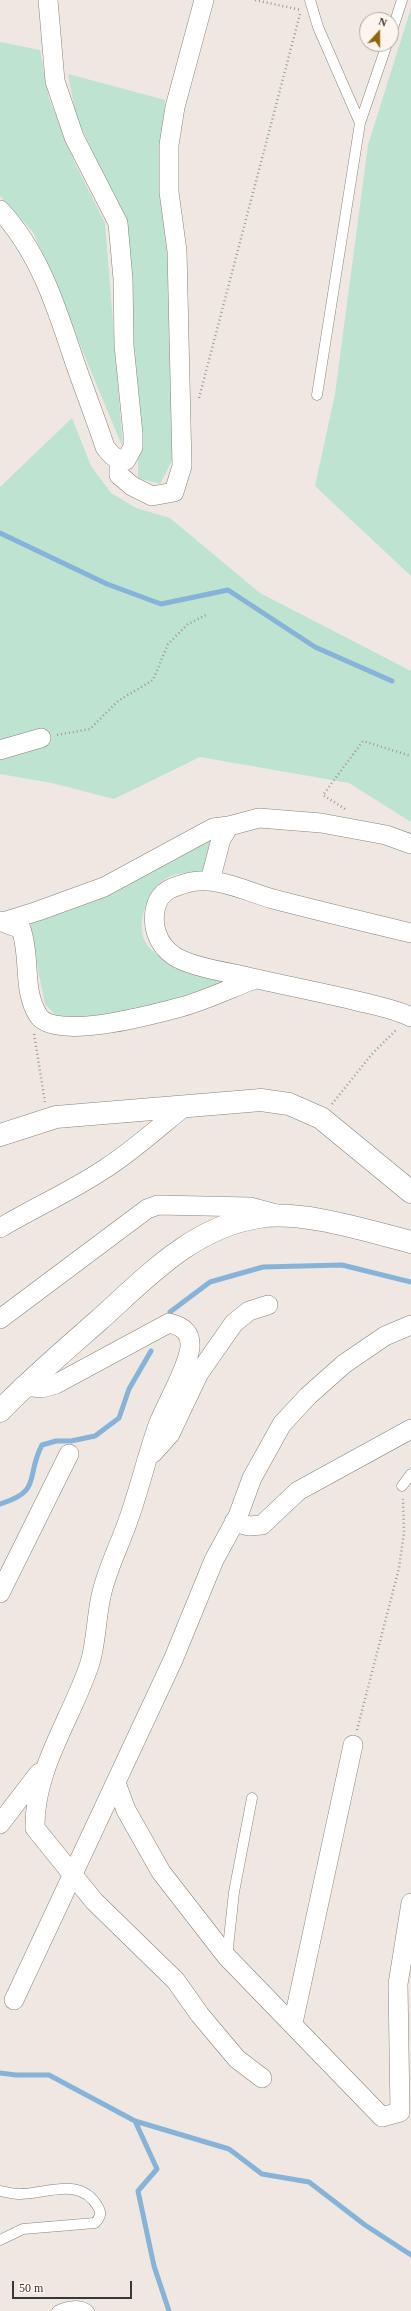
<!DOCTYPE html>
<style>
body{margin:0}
#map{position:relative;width:411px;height:2311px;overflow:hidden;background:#efe7e1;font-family:Georgia,serif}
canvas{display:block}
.north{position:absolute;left:359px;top:12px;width:40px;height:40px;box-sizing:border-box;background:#fdf4ee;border:1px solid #afa8a4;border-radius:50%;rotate:21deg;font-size:11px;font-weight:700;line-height:16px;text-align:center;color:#393634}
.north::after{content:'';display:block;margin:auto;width:14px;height:18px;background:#8f670c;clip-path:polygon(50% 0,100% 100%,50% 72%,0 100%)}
.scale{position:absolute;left:12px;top:2281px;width:120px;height:18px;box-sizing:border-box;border:2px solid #393634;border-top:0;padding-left:5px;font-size:12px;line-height:14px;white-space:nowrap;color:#393634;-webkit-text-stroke:3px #fdf4ee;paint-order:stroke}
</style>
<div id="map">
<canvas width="411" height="2311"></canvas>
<div class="north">N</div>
<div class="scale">50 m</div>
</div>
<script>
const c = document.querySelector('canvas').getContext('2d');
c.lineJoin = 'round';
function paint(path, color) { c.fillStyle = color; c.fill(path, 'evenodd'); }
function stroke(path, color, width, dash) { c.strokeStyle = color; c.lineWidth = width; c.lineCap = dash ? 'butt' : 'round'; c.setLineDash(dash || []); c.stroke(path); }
const green = new Path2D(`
 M411,8V576L315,486L335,394L368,145Z
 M0,42L40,50L49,98L75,163L105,223L123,448L33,232L0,196Z
 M68,74L165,100L162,165L171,263L174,457L160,484L138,478V410L127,238L111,191L76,116Z
 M72,418L91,466L111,493L136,508L170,518L260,593L411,671V822L349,783L200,757L114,799L52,783L0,774V487Z
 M213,837L202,872C193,873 183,872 174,875C150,881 130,929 150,948C172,970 202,974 231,981L177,1002L75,1020L56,1016L45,1004L30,931L31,923Z`);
const stream = new Path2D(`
 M0,533L107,584L161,604L228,590L315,647L392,681
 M170,1312L210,1282L263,1267L342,1265L411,1282
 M0,1504C43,1491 25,1477 42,1445L56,1441H71L95,1436L119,1418L129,1389L151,1351
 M0,2073L16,2075H49L135,2121L229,2149L262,2174L309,2182L365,2225L411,2255
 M135,2121L157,2169L138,2191L154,2266L169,2311`);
const path = new Path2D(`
 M255,0L301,10
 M199,398L300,14
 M57,735L90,729L118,701L153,680L168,644L188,624L208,614
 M345,809L323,795L363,741L411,756
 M34,1034L45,1102
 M332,1104L372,1054L397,1029
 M357,1730L399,1568L404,1533L403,1499`);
const lane = new Path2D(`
 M310,0L318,27L360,123
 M391,34L402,0
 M317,395L360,123L387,44
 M402,1486L411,1474
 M227,1957L234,1892L252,1798
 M0,2191C6,2192 12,2194 18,2194C45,2195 80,2175 98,2207C102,2213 100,2218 95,2223L23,2229L0,2240
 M57,2311C66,2306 81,2303 89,2311`);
const street = new Path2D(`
 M0,210C39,252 56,306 74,360C84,389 95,417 105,447C111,455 115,460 126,460L133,447V434L124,345L123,279L118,223L74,137L55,81L48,0
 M119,460V475L132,486L152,496L174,492L182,466L177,251L169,192V145L175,107L204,0
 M0,750L41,738
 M210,881L221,839L229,826L259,818L321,823L386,835L411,844
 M0,921L21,929C31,956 22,990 38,1015C54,1042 155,1014 181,1007C206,1000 231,988 255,979
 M3,922L38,911L104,887L213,828L229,826
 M411,933C365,922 319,911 273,899C248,892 217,876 191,882C176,886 161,889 156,906C151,925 157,944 174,956C188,965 218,971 235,974C274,983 314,991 353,1000C372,1005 393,1008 411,1017
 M0,1228C35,1207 72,1191 106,1168C134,1150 159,1127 185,1106
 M0,1319L147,1209L158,1205L250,1207L276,1214
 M23,1386L42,1388L56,1384L169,1323C182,1326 191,1332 190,1347C188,1368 166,1404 158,1425C147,1456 140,1487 129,1518C121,1542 108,1567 102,1592C96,1615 97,1639 90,1663C72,1718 34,1768 35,1828L94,1901L176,1981L200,2015L237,2059L262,2078
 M153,1453L170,1434L199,1373L234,1323L249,1311L268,1305
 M234,1522L249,1526L262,1525L298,1491L411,1429
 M0,1593L69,1454
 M116,1783L126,1810L161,1872L227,1957L382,2117L400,2112L398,1984L411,1903
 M0,1824L39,1773
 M14,2000L173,1660L214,1560L238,1516L252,1478L282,1424L308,1396L344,1364L385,1336L411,1325
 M293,2023L353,1745`);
const secondary = new Path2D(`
 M0,1135L56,1117L261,1100L289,1104L321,1118L411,1192
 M0,1411C31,1379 65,1350 98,1321C146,1278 192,1227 259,1217C303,1210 367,1231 411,1242`);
paint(green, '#bee3d1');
stroke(stream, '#87b3d8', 5);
stroke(lane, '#89827c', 11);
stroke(street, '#89827c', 20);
stroke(secondary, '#89827c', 23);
stroke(path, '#9f9a95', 2.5, [1, 3]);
stroke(lane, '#fff', 10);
stroke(street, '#fff', 19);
stroke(secondary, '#fff', 22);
</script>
